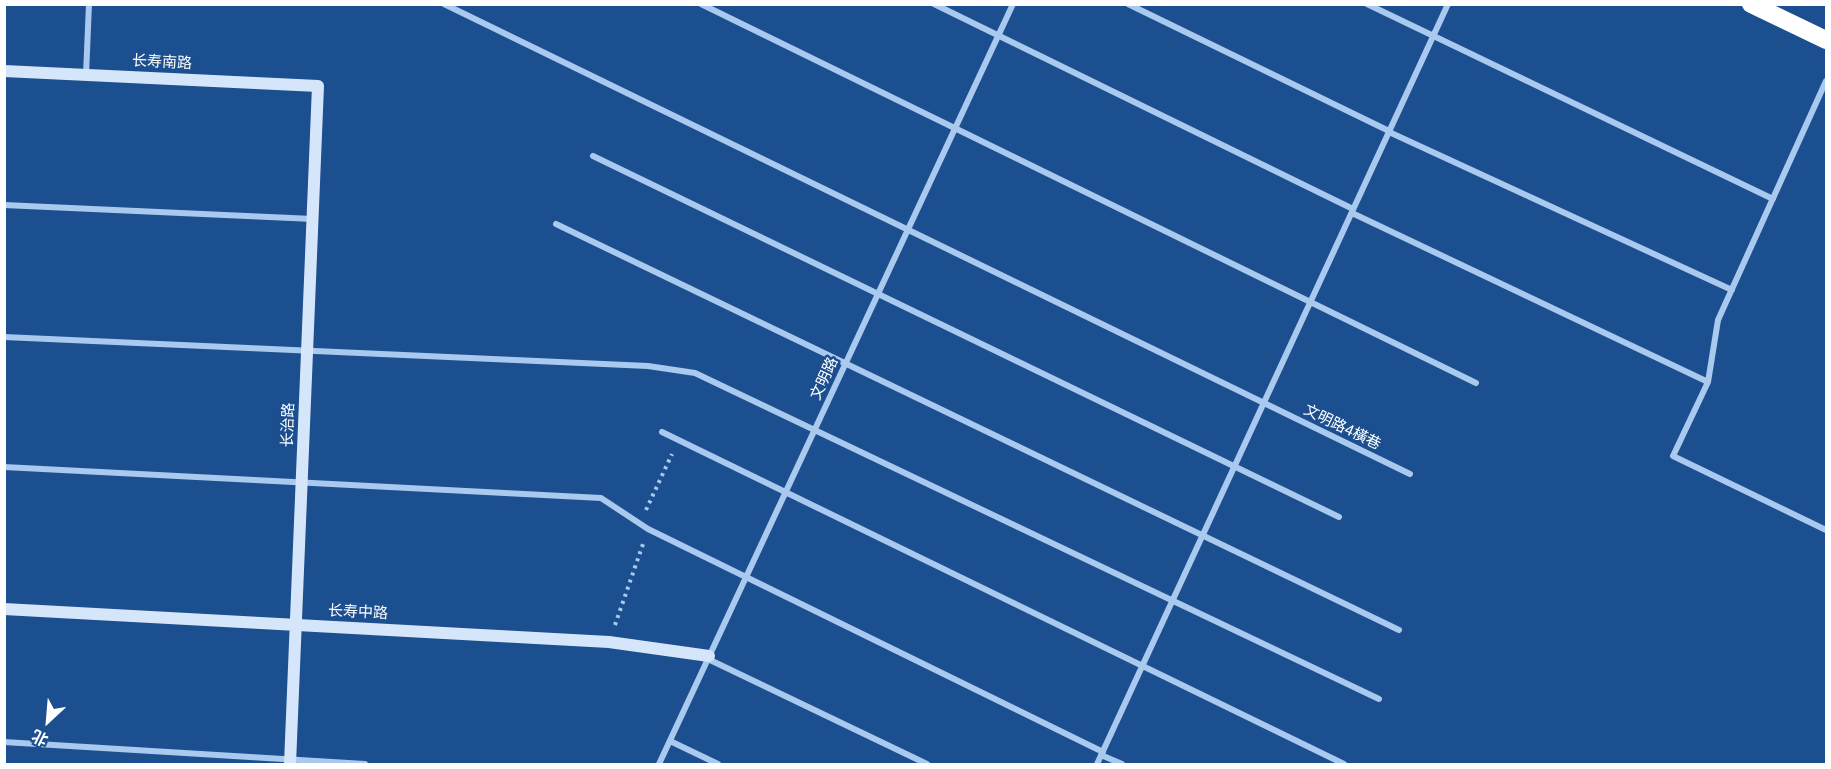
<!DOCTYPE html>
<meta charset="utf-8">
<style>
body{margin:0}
#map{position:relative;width:1831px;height:769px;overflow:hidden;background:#1b4f8f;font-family:Roboto,"Noto Sans SC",sans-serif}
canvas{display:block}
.frame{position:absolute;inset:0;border:6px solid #fff;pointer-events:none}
.north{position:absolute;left:18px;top:691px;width:60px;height:60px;-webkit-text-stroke:4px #1b4f8f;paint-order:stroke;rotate:206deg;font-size:16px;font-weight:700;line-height:24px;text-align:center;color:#fff}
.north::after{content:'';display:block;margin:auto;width:21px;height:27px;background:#fff;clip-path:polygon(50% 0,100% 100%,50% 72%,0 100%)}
</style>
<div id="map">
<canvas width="1831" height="769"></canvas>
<div class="frame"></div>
<div class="north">北</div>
</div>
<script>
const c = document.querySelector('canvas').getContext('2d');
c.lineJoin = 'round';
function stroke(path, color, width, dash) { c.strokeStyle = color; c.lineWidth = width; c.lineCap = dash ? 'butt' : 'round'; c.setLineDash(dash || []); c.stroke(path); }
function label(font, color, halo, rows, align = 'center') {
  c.font = font + ' Roboto,"Noto Sans SC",sans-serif'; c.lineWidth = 5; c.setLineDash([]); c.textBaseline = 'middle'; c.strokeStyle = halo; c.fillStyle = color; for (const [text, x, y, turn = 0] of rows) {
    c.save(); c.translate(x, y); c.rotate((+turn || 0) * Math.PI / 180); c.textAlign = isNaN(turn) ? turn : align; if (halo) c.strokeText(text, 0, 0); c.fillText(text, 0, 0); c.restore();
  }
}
const path = new Path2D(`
 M646,510L672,454
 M615,625L643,544`);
const street = new Path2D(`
 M444,4L1410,474
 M701,4L1476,383
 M934,4L1353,209
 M1128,4L1389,131
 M1367,4L1773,199
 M86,75L89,4
 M1826,81L1718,320L1708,382L1673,456L1826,530
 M1389,132L1732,290
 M593,156L1339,517
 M4,205L313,219
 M1352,213L1708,382
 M556,224L1399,630
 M4,337L648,366L695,373L1379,699
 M662,432L1344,764
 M4,467L601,498L648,529L1103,752
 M708,659L927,764
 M670,741L718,764
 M4,742L365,764
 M1101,755L1122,764
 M659,764L1013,4
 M1097,764L1448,4`);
const secondary = new Path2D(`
 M4,71L318,86L290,764
 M4,609L609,642L709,656`);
const highway = new Path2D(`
 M1751,4L1826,40`);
const streetNames = [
 ["长寿南路",162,63,3],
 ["文明路",825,379,-65],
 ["长治路",289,425,-88],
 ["文明路4橫巷",1342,428,26],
 ["长寿中路",358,613,3]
];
stroke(path, '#a9c9ee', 4, [3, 4.5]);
stroke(street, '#a9c9ee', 6);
stroke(secondary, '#d6e6fa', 12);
stroke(highway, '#fff', 18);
label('15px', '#fff', '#1b4f8f', streetNames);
</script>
